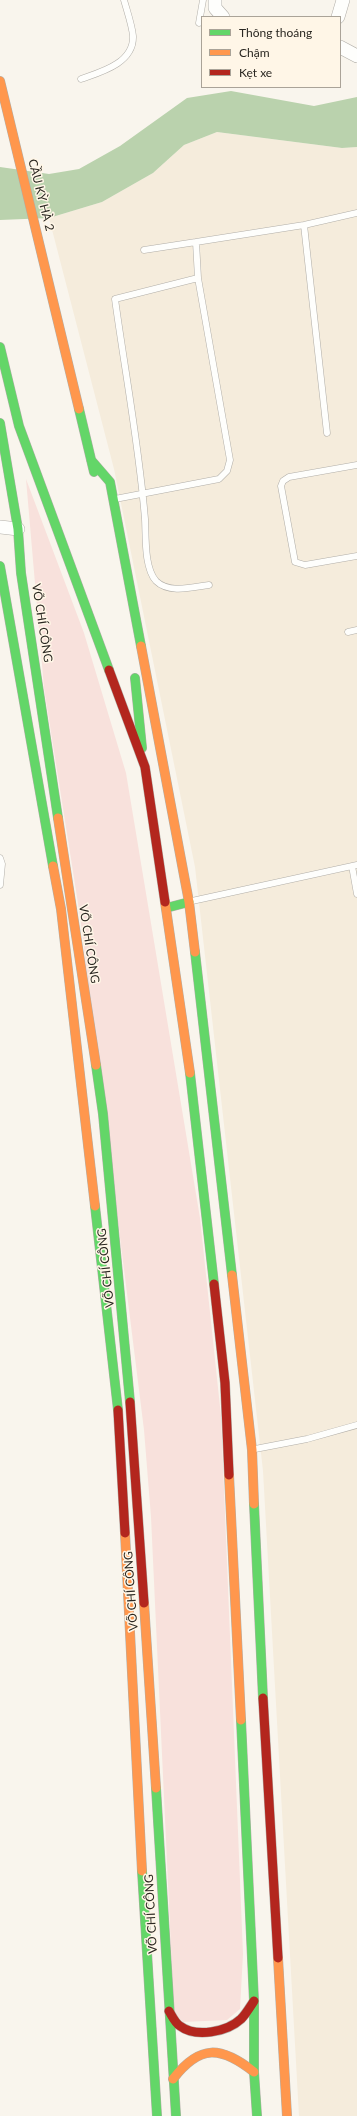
<!DOCTYPE html>
<meta charset="utf-8">
<style>
body{margin:0}
#map{position:relative;width:357px;height:2116px;overflow:hidden;background:#f9f5ed;font-family:Lato,sans-serif}
canvas{display:block}
.legend{position:absolute;left:201px;top:16px;width:140px;height:72px;box-sizing:border-box;background:#fff6e7;border:1px solid #aaa398;margin:0;padding:5px 7px;list-style:none;font-size:12px;color:#2a2721}
.legend li{display:flex;align-items:center;gap:8px;height:20px}
.legend b{width:20px;border:1px solid #aaa398}
</style>
<div id="map">
<canvas width="357" height="2116"></canvas>
<ul class="legend">
<li><b style="height:5px;background:#63d668"></b>Thông thoáng</li>
<li><b style="height:5px;background:#ff974d"></b>Chậm</li>
<li><b style="height:5px;background:#b3261e"></b>Kẹt xe</li>
</ul>
</div>
<script>
const c = document.querySelector('canvas').getContext('2d');
c.lineJoin = 'round';
function paint(path, color) { c.fillStyle = color; c.fill(path, 'evenodd'); }
function stroke(path, color, width, dash) { c.strokeStyle = color; c.lineWidth = width; c.lineCap = dash ? 'butt' : 'round'; c.setLineDash(dash || []); c.stroke(path); }
function label(font, color, halo, rows, align = 'center') {
  c.font = font + ' Lato,sans-serif'; c.lineWidth = 3; c.setLineDash([]); c.textBaseline = 'middle'; c.strokeStyle = halo; c.fillStyle = color; for (const [text, x, y, turn = 0] of rows) {
    c.save(); c.translate(x, y); c.rotate((+turn || 0) * Math.PI / 180); c.textAlign = isNaN(turn) ? turn : align; if (halo) c.strokeText(text, 0, 0); c.fillText(text, 0, 0); c.restore();
  }
}
const built = new Path2D(`
 M217,132L342,148L357,147V2116H299L263,1471L195,867L114,469L49,218L102,202L153,173L184,145Z`);
const green = new Path2D(`
 M26,479L84,633L126,773L200,1218L221,1416L243,1954L240,2009L227,2020L183,2022L174,2013L151,1517L144,1430L80,916L44,688Z`);
const water = new Path2D(`
 M231,91L314,106L357,97V147L342,148L217,132L184,145L153,173L102,202L49,218L0,220V167L49,174L79,169L120,146L187,98Z`);
const lane = new Path2D(`
 M199,23L203,0
 M81,79C101,72 134,63 133,36C132,25 127,11 124,0
 M304,225L327,433
 M144,250L196,242
 M357,465L289,477L283,481L281,486L295,562L305,565L357,556
 M115,499L219,479L227,471L230,460L198,278
 M209,585C193,587 169,594 156,581C144,568 146,536 145,519C139,445 125,372 115,299L198,278L196,242L304,225L357,213
 M348,632L357,630
 M0,858L2,864L0,885
 M352,866L357,894
 M192,901L357,865
 M255,1449L307,1439L357,1425`);
const street = new Path2D(`
 M215,0V8L223,17
 M338,17L343,0
 M340,47L357,56
 M0,527L18,529`);
const fast = new Path2D(`
 M0,347L19,426L109,670
 M79,409L94,472
 M0,423L18,529L21,573L58,818
 M91,460L110,482L141,646
 M0,566L53,866
 M135,678L142,748
 M166,908L189,902
 M195,952L232,1275
 M96,1065L103,1114L130,1402
 M190,1073L214,1284
 M95,1206L118,1410
 M254,1504L263,1698
 M241,1720L254,2001V2072L257,2116
 M156,1788L176,2116
 M142,1871L157,2116`);
const slow = new Path2D(`
 M0,81L79,409
 M141,646L189,902L195,952
 M58,818L96,1065
 M53,866L61,909L95,1206
 M165,902L190,1073
 M232,1275L252,1450L254,1504
 M229,1475L241,1720
 M125,1533L142,1871
 M144,1603L156,1788
 M278,1958L287,2116
 M173,2079C200,2044 221,2046 254,2072`);
const jam = new Path2D(`
 M109,670L145,767L165,902
 M214,1284L225,1383L229,1475
 M130,1402L144,1603
 M118,1410L125,1533
 M263,1698L278,1958
 M169,2011C172,2016 175,2023 180,2026C196,2038 227,2032 241,2019C246,2014 250,2007 254,2001`);
const streetNames = [
 ["CẦU KỲ HÀ 2",41,195,76],
 ["VÕ CHÍ CÔNG",42,623,81],
 ["VÕ CHÍ CÔNG",89,944,81],
 ["VÕ CHÍ CÔNG",106,1268,-96],
 ["VÕ CHÍ CÔNG",131,1591,-94],
 ["VÕ CHÍ CÔNG",151,1914,-93]
];
paint(built, '#f5ecdc');
paint(green, '#f8e1dc');
paint(water, '#bad2ad');
stroke(lane, '#b1aea8', 7);
stroke(street, '#b1aea8', 14);
stroke(fast, '#b1aea8', 10);
stroke(slow, '#b1aea8', 10);
stroke(jam, '#b1aea8', 10);
stroke(lane, '#fefefc', 6);
stroke(street, '#fefefc', 13);
stroke(fast, '#63d668', 9);
stroke(slow, '#ff974d', 9);
stroke(jam, '#b3261e', 9);
label('12px', '#2a2721', '#fff6e7', streetNames);
</script>
